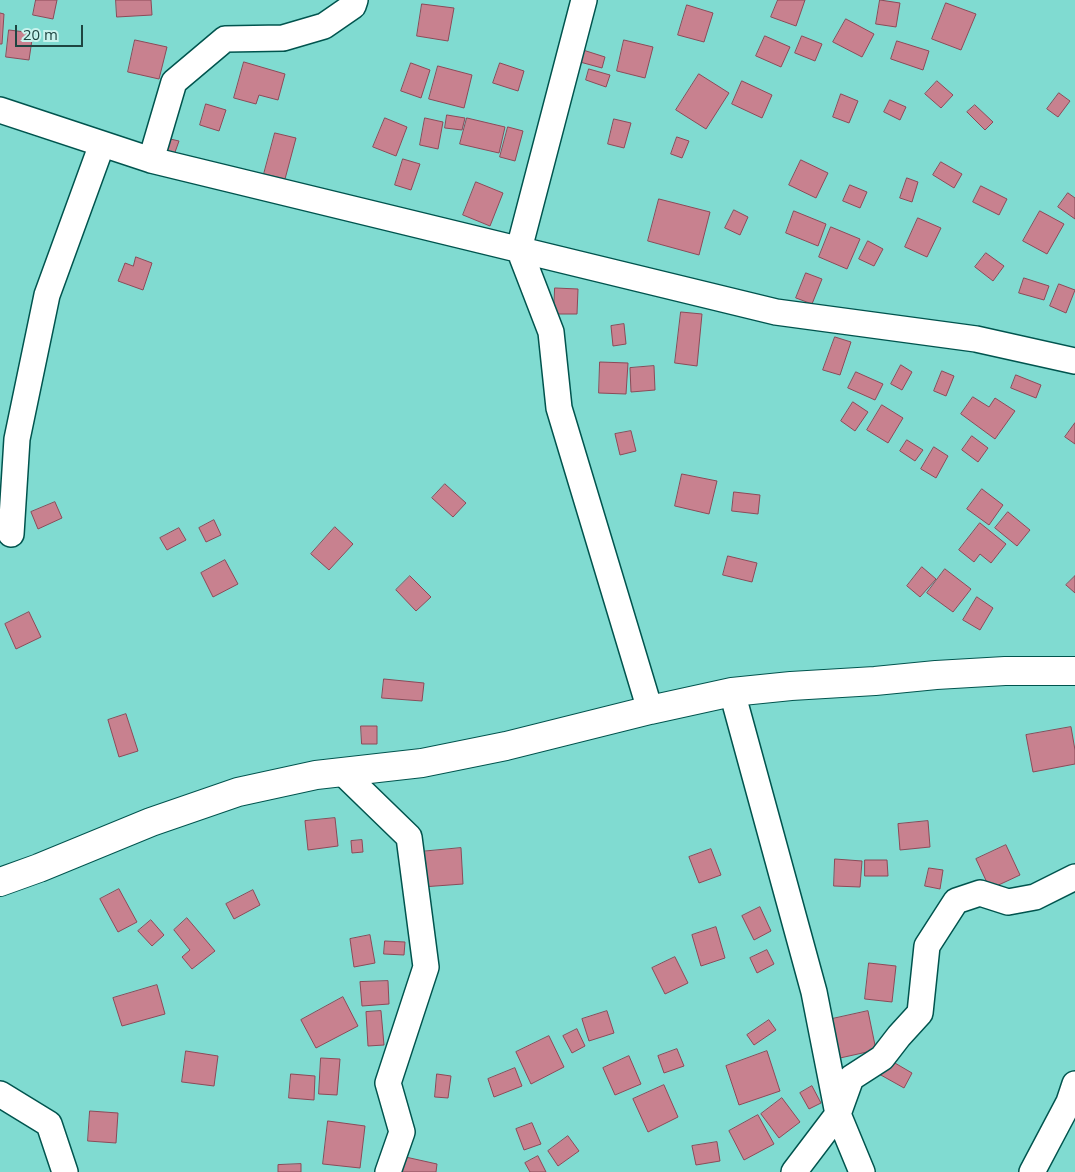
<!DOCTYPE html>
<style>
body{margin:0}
#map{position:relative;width:1075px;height:1172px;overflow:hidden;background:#80dbd1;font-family:"Open Sans",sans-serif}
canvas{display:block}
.scale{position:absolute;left:15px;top:25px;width:68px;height:22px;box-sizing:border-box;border:2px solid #1e4541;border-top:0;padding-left:6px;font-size:15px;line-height:18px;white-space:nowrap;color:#1e4541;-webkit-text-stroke:4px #c8f3ed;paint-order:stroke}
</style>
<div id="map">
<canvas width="1075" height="1172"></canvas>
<div class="scale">20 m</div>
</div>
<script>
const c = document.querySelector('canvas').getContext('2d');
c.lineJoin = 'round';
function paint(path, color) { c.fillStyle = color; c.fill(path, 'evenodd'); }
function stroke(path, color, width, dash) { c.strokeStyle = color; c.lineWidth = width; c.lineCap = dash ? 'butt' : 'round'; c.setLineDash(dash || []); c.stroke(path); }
const building = new Path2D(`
 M36,0H57L53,19L33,15Z
 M116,0H151L152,15L117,17Z
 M778,0H805L796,26L771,17Z
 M880,0L900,3L896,27L876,24Z
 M946,3L976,14L961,50L932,39Z
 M422,4L454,8L448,41L417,36Z
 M687,5L713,13L704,42L678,35Z
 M0,13L4,14L2,44H0Z
 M846,19L874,34L862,57L833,42Z
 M9,30L33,33L29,60L6,57Z
 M765,36L790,47L781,67L756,56Z
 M802,36L822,44L815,61L795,53Z
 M135,40L167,47L159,79L128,72Z
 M624,40L653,47L645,78L617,71Z
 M897,41L929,51L923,70L891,59Z
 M583,50L605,57L602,68L580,62Z
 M244,62L285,74L278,100L259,95L256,104L234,98Z
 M411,63L430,70L421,98L401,91Z
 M500,63L524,71L518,91L493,83Z
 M438,66L472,75L464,108L429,99Z
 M589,69L610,75L606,87L586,80Z
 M699,74L729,93L706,129L676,110Z
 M742,81L772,95L762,118L732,104Z
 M937,81L953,95L941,108L925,94Z
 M1059,93L1070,101L1058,117L1047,109Z
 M841,94L858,101L849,123L833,117Z
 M890,100L906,107L900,120L884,112Z
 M206,104L226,110L219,131L200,125Z
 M975,105L993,122L985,130L967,112Z
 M447,115L465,118L462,130L445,128Z
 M385,118L407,127L396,156L373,147Z
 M425,118L443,122L438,149L420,145Z
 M467,118L505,127L499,153L460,144Z
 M614,119L631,123L624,148L608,144Z
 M508,127L523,131L515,161L500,157Z
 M275,133L296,138L285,179L264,174Z
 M677,137L689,141L682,158L671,154Z
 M166,138L179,141L174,155L162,151Z
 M403,159L420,164L411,190L395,185Z
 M801,160L828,173L816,198L789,185Z
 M941,162L962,174L954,188L933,175Z
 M907,178L918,182L912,202L900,198Z
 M476,182L503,193L490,226L463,215Z
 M850,185L867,192L860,208L843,201Z
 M981,186L1007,199L999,215L973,202Z
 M1068,193L1075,198V219L1058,207Z
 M659,199L710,212L699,255L648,241Z
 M734,210L748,217L740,235L725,228Z
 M794,211L826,224L818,246L786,233Z
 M1040,211L1064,224L1047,254L1023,241Z
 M918,218L941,228L927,257L905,247Z
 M831,227L860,239L847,269L819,257Z
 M868,241L883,249L874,266L859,259Z
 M986,253L1004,266L993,281L975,267Z
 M136,257L152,263L143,290L118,281L125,263L133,266Z
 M806,273L822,279L812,304L796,298Z
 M1024,278L1049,286L1044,300L1019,293Z
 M1059,284L1075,290L1066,313L1050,306Z
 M555,288L578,289L577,314H554Z
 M681,312L702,314L697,366L675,363Z
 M624,324L626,344L613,346L611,326Z
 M835,337L851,342L840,375L823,370Z
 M600,362L628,363L626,394L599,393Z
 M901,365L912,372L902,390L891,384Z
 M654,366L655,390L631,392L630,368Z
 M942,371L954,376L946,396L934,391Z
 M856,372L883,384L875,400L848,388Z
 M1016,375L1041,385L1036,398L1011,388Z
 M973,397L989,407L995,398L1015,411L995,439L961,414Z
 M853,402L868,412L855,431L841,421Z
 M882,405L903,418L888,443L867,430Z
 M1075,423V444L1065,437Z
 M631,431L636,451L620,455L615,434Z
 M972,436L988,448L978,462L962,450Z
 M907,440L923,450L915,461L900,451Z
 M934,447L948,456L936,478L921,469Z
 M682,474L717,481L709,514L675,506Z
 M445,484L466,503L453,517L432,498Z
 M982,489L1003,505L989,525L967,509Z
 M734,492L760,495L758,514L732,511Z
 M55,502L62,518L38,529L31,512Z
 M1008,512L1030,530L1017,546L995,528Z
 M214,520L221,535L206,542L199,528Z
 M980,523L1006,544L991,563L980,554L974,562L959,550Z
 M335,527L353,544L329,570L311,554Z
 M179,528L186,540L167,550L160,538Z
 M728,556L757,563L752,582L723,575Z
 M225,560L238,584L213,597L201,573Z
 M922,567L936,579L920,597L907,586Z
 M945,569L971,589L953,612L927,593Z
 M410,576L431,597L416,611L396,590Z
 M1075,576V593L1066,585Z
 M977,597L993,608L980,630L963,620Z
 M29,612L41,637L16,649L5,624Z
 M384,679L424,683L422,701L382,698Z
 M126,714L138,751L119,757L108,720Z
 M361,726H377V744H362Z
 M1071,727L1075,750V764L1033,772L1026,735Z
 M335,818L338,846L308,850L305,821Z
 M928,821L930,847L900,850L898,824Z
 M362,840L363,852L352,853L351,841Z
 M1006,845L1020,875L990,889L976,859Z
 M461,848L463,884L422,887L419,852Z
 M711,849L721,875L699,883L689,857Z
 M835,859L862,861L860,887L834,886Z
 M865,860H887L888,876H865Z
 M929,868L943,870L940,889L925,886Z
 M119,889L137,922L118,932L100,899Z
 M253,890L260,905L234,919L226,904Z
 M760,907L771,931L754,940L742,916Z
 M187,918L215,951L192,969L182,957L190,950L174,930Z
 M151,920L164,935L152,946L138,931Z
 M716,927L725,958L701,966L692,935Z
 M370,935L375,963L354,967L350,939Z
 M385,941L405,942L404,955L384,954Z
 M767,950L774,964L757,973L750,958Z
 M675,957L688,983L665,994L652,968Z
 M869,963L896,966L892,1002L865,999Z
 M388,981L389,1004L362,1006L360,982Z
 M157,985L165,1014L122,1026L113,998Z
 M343,997L358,1026L316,1048L301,1020Z
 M381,1011L384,1045L368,1046L366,1012Z
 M607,1011L614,1033L589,1041L582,1019Z
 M868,1011L876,1050L840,1058L832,1019Z
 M769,1020L776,1030L754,1045L747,1035Z
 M577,1029L585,1046L572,1053L563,1036Z
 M549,1036L564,1067L531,1084L516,1052Z
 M677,1049L684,1066L664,1073L658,1056Z
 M186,1051L218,1056L214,1086L182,1082Z
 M767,1051L780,1091L739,1105L726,1066Z
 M629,1056L641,1084L615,1095L603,1068Z
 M321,1058L340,1059L337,1095L319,1094Z
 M888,1059L912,1073L904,1088L879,1074Z
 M515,1068L522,1086L494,1097L488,1079Z
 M291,1074L315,1076L314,1100L289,1098Z
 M437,1074L451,1076L448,1098L435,1097Z
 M664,1085L678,1117L648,1132L633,1099Z
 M812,1086L821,1103L809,1109L800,1093Z
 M782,1098L800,1122L779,1138L761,1114Z
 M90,1111L118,1113L116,1143L88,1141Z
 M758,1115L774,1144L744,1160L729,1131Z
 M328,1121L365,1126L360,1168L323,1164Z
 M532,1123L541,1144L524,1150L516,1129Z
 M568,1136L579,1151L558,1166L548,1151Z
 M717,1142L720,1161L696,1165L692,1146Z
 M401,1156L437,1164L436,1172H398Z
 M538,1156L546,1172H530L525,1163Z
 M301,1164V1172H278V1165Z`);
const minor = new Path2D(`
 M584,0L519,249L551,332L559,408L650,710
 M0,110L151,160L776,312L976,339L1075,361
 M151,160L174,82L225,39L283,38L324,26L353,6L355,0
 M11,534L17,439L47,295L102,144
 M732,692L814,992L838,1114L862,1172
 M342,772L409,837L426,967L388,1083L402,1132L388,1172
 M0,1094L49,1124L65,1172
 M794,1172L838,1114L851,1078L882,1058L899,1036L920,1013L927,946L956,901L980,893L1008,902L1035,897L1075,877
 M1032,1172L1069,1102L1075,1084`);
const tertiary = new Path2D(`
 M0,882L39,868L151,822L238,792L316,775L422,763L506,746L650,710L732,692L791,686L875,681L936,675L1005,671H1075`);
paint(building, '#c8818f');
stroke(building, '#8b4a58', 1);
stroke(minor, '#00544e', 28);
stroke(tertiary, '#00544e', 30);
stroke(minor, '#fff', 25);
stroke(tertiary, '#fff', 28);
</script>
